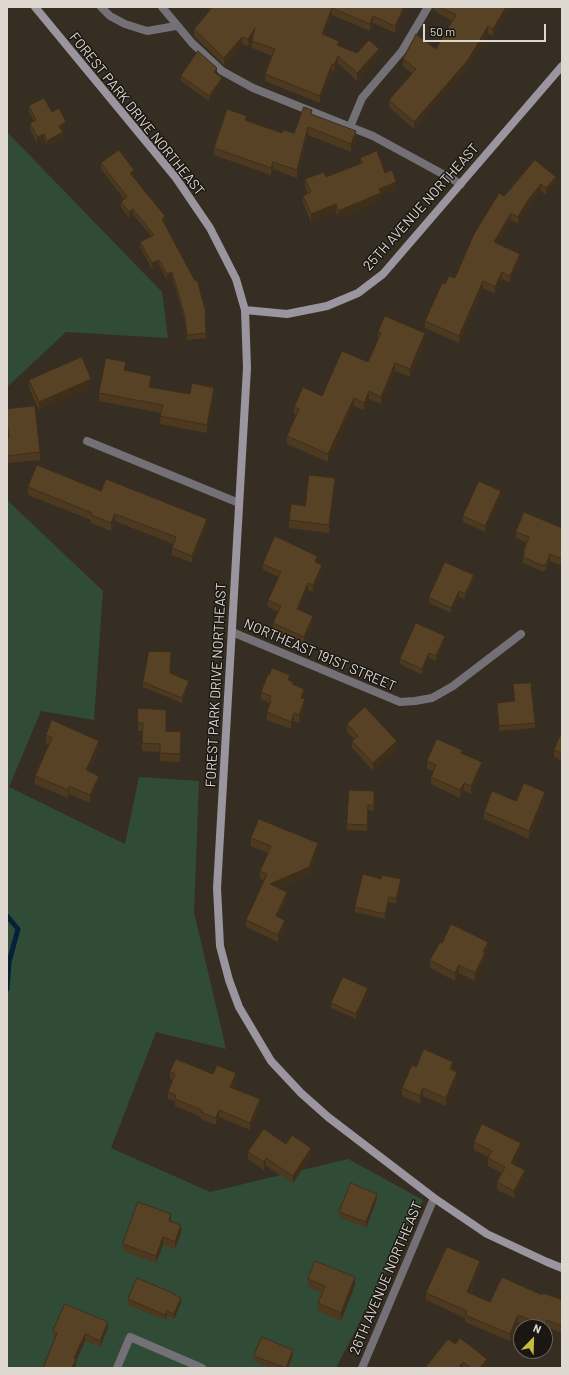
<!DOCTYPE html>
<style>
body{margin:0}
#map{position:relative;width:569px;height:1375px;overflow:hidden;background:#362e23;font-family:Barlow,sans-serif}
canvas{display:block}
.frame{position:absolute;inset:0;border:8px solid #ded8d1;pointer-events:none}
.north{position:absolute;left:513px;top:1319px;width:40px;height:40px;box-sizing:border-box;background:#1a1612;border:1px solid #68645e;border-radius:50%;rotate:23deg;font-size:11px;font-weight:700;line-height:16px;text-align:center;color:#ded8d1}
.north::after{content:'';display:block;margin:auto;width:14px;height:18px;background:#c8bb3b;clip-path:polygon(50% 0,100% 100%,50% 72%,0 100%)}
.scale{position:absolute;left:423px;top:24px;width:123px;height:18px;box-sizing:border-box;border:2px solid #ded8d1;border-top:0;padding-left:5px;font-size:12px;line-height:14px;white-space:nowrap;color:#ded8d1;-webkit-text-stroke:3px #1a1612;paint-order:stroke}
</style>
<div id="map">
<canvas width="569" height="1375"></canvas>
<div class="frame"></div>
<div class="north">N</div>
<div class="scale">50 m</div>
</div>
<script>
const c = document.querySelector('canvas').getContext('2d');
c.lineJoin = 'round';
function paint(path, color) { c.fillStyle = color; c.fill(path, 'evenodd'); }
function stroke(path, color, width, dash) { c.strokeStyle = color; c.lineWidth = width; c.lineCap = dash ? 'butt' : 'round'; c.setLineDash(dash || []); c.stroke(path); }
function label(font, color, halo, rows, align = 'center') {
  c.font = font + ' Barlow,sans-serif'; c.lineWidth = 3; c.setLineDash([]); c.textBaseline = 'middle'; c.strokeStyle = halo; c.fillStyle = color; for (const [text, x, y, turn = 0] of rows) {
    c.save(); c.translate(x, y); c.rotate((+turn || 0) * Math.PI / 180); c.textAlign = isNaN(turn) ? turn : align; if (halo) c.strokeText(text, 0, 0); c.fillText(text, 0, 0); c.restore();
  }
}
const green = new Path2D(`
 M7,132L162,292L168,338L66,332L7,387Z
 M7,500L103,591L94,720L41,711L9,787L125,844L139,777L199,781L194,912L226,1049L156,1032L111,1148L210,1192L348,1159L423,1200L336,1368H7Z`);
const stream = new Path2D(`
 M7,916L18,929L9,962L7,989`);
const street = new Path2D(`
 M101,7L110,16L125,24L147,31L176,26
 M162,7L192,43L222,71L253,88L373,136L461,184
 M350,127L362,98L402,51L428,7
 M87,441L239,503
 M232,632L400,702L415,701L432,698L453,686L521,634
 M117,1368L130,1337L202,1368
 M362,1368L434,1198`);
const secondary = new Path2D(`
 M35,7L176,178L210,228L236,279L245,310L247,368L217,888L220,946L229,980L239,1007L271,1061L301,1093L328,1117L434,1198L487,1234L547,1262L562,1268
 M245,310L287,314L327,306L358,293L383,274L562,66`);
const wall = new Path2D(`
 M207,7H407L395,33L373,23L370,31L332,15L324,35L339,46L357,53L379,57L357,81L338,63L334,72L332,71L320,103L265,81V74L272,56L252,48V40L248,46L242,44L224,65L194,36V29L209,11V8Z
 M433,7H510L493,36L488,34L468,67L414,129L389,107V100L412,73L403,67V59L436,49L452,21L433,10Z
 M217,74L222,83L209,101L181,81V76Z
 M29,106L52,112L66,127L61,130L63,138L47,146L44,139L37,143L30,129V123L34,121L29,112Z
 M312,114L356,139L351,152L308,135L297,178L273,169L271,175L214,155V148L247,121L282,133H294Z
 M360,158L385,173L396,190L381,196V201L338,218L336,212L311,222L303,203V196L308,194L305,187V179L326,177L360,163Z
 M535,160L556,184L546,195L541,191L528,207L518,224L511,220L497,244L520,261L510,283L502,279L495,294L483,288L459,343L425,328V321L445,284L455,278L504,196Z
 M101,163L134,175L133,176L165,221L164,223L206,317H205L206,338L187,340L185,322L172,277L167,280L159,265L152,269L140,247V242L151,236L133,214L129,218L121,207V202L124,199L101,169Z
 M378,332L425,341L410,377L395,371L381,404L369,399L364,410L354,406L328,462L287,444V436L296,415L294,414V407L322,396L368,362L378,339Z
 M126,370L151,383L150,387L190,394L214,395L207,433L160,424L161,413L99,401V393Z
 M29,380L91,387L39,410L29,388Z
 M7,409L40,452V460L7,463V438H8L7,428Z
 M335,486L329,533L289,528V520Z
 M28,487L101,491L207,527L192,563L172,555V548L173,544L115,521L111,531L91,523V520L28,495Z
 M501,496L485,532L463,522V516Z
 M562,528V566L550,561L546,571L544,570V572L523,563V552L527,543L516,538V532Z
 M317,563L322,572L313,592L308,590L299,610L313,623L304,644L273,630V623L279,612L268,607V600L279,577L263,570V564Z
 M474,580L465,599L459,597L451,613L429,603V597Z
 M445,642L436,661L429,658L422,675L400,664V659Z
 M170,673L189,686L182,703L143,687V682Z
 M290,680L304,697L303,699L305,707L299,723L294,721L291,729L267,720V712L269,706V703L261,699V692Z
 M513,684L535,723V728L499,731L497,703L514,701Z
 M138,708L166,731L181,740L180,762L160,761V752L142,751V731H138Z
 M347,724L397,748L373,771L352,748V741L354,739L347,732Z
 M562,732V761L554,757V750Z
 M46,735L99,749L89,772L99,783L90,803L69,794L68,798L35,784V776L49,745L46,743Z
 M462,753L482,770L471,794L464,791L460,798L431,784V777L433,771L427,769V761Z
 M374,791V811L368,810L367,831L347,830V824Z
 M545,800L529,839L484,819V812L516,801Z
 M251,838L318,850L309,875L279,888L287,899L279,917L285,928L278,942L246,927V920L264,881L260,879V871L268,853L251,846Z
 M401,885L396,904L389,902L385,919L355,912V907Z
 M442,943L488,949L485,956V961L475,981L459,973L455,981L430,968V960Z
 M368,994L356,1019L331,1008V1003Z
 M416,1067L453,1070L457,1080L446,1106L423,1096L420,1104L402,1096V1088Z
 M170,1072L213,1074L236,1080L233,1088L260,1106L250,1130L219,1117L216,1125L201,1119V1117L175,1106V1101L168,1099V1092L173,1080L170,1079Z
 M474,1142L521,1150L514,1165L525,1177L514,1198L497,1190V1182L502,1173L488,1166V1157L474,1150Z
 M286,1144L311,1156L293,1183L266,1166L264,1170L248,1159V1152Z
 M377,1199L366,1228L339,1217V1212Z
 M171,1221V1222L181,1233L175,1249L163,1245L156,1263L123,1251V1244Z
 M480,1268L470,1293L490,1302L542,1295L562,1300V1333L547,1327L545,1333V1327H530L518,1322L510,1341L465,1322V1318L426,1300V1293Z
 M308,1279L355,1285L341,1321L318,1311V1303L322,1293L308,1287Z
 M128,1299L181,1303L174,1319L167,1316L165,1320L128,1305Z
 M108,1329L100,1347L85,1341L76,1362V1366L75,1368H43L54,1338H53V1331Z
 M455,1344L487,1366L485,1368H425Z
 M293,1355L288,1368H271L254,1361V1356Z`);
const shadedWall = new Path2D(`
 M404,7H407L395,33V26Z
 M506,7H510L493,36V29Z
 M332,8V15L322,41V34Z
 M373,16V23L370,31V24Z
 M488,26V34L468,67L414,129V122Z
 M255,28V36L248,46V39Z
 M242,37V44L224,65V58Z
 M379,49V57L357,81V73Z
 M338,56V63L334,72V65Z
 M332,64V71L320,103V96Z
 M217,68V74L214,78V72Z
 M222,78V83L209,101V96Z
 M66,122V127L59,131V126Z
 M308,127V135L297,178V170Z
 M356,131V139L351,152V144Z
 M63,132V138L47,146V141Z
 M44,134V139L37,143V137Z
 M273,162V169L271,175V168Z
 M134,170V175L130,178V173Z
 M556,177V184L546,195V188Z
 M396,182V190L381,196V201L338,218V211L379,189Z
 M541,184V191L528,207L518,224V217L528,200Z
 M336,204V212L311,222V214Z
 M133,209V214L129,218V212Z
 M511,213V220L494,250V242Z
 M165,216V221L162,224V219Z
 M520,254V261L510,283V276Z
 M159,260V265L152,269V263Z
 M172,272V277L167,280V274Z
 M502,272V279L495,294V287Z
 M483,281V288L459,343V336Z
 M205,312H206V317H205Z
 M425,333V341L410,377V369Z
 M395,363V371L381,404V397Z
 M151,376V383L149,394V387Z
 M91,379V387L39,410V402Z
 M214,388V395L207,433V425Z
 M369,391V399L364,410V403Z
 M354,398V406L328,462V454Z
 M335,478V486L329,533V525Z
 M501,491V496L485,532V526Z
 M115,514V521L111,531V523Z
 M207,519V527L192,563V556Z
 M550,554V561L546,571V565Z
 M317,556V562L315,568V562Z
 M322,565V572L313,592V585Z
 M474,575V580L465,599V594Z
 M308,583V590L297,615V609Z
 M459,591V597L451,613V608Z
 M313,616V623L304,644V637Z
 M445,636V642L436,661V656Z
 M429,653V658L422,675V669Z
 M189,681V686L182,703V698Z
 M304,689V697L301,705V698Z
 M305,699V707L299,723V715Z
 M294,713V721L291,729V722Z
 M99,741V749L86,778V770Z
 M397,741V748L373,771V763Z
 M482,762V770L471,794V786Z
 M99,776V783L90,803V795Z
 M464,783V791L460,798V790Z
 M69,786V794L68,798V790Z
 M545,792V800L529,839V831Z
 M318,843V850L309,875L270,891V884Z
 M401,879V885L396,904V899Z
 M287,892V899L276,923V916Z
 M389,897V902L385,919V914Z
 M285,920V928L278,942V935Z
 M488,942V949L485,956V961L475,981V973L483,952Z
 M459,965V973L455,981V973Z
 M368,988V994L356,1019V1014Z
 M453,1062V1070L450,1069Z
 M457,1072V1080L446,1106V1098Z
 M236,1073V1080L230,1094V1087Z
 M423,1088V1096L420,1104V1096Z
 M260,1099V1106L250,1130V1123Z
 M219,1110V1117L216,1125V1118Z
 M521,1143V1150L511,1171V1163Z
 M311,1148V1156L293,1183V1176Z
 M266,1158V1166L264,1170V1162Z
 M525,1170V1177L514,1198V1191Z
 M377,1194V1199L366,1228V1222Z
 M171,1214V1221L169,1229V1221Z
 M181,1225V1233L175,1249V1242Z
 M163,1237V1245L156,1263V1256Z
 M480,1261V1268L467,1299V1292Z
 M355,1277V1285L341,1321V1313Z
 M181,1298V1303L174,1319V1314Z
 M167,1311V1316L165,1320V1315Z
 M518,1315V1322L510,1341V1334Z
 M547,1320V1327L545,1333V1326Z
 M108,1322V1329L100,1347V1341Z
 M85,1334V1341L76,1362V1366L75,1368H72L74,1358Z
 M293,1350V1355L288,1368H286Z
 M487,1359V1366L485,1368H480Z
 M463,1362V1368H458Z`);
const building = new Path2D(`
 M210,7H404L395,26L373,16L370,24L332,8L322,34L339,41L337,45L357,53L369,40L379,49L357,73L338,56L334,65L332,64L320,96L265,74L275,49L252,41L255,28L248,39L242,37L224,58L194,29L212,8Z
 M440,7H506L493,29L488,26L468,60L414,122L389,100L416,69L403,59L416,34L436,49L456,15Z
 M198,51L217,68L214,72L222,78L209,96L181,76Z
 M44,98L52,112L59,108L66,122L59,126L63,132L47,141L44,134L37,137L30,123L36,120L29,106Z
 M304,107L312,110L311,114L356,131L351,144L308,127L297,170L273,162L271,168L214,148L227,109L247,116L245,120L282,133L283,130L294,133Z
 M119,150L134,170L130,173L165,216L162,219L195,281L197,280L206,312H205L206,333L187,335L185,317L172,272L167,274L159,260L152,263L140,242L154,235L133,209L129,212L121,202L127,197L101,163Z
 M377,151L385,173L392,170L396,182L379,189L381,193L338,211L336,204L311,214L303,196L311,192L305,179L324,172L326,177L362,163L360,158Z
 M535,160L556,177L546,188L541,184L528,200L518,217L511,213L494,242L520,254L510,276L502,272L495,287L483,281L459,336L425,321L442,283L445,284L449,276L455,278L474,234L499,193L504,196Z
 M385,316L425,333L410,369L395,363L381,397L369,391L364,403L354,398L328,454L287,436L299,409L294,407L303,387L322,396L342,351L368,362L381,333L378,332Z
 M82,357L91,379L39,402L29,380Z
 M106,358L126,362L124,370L151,376L149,387L190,394L192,383L214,388L207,425L160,416L163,405L99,393Z
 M35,406L40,452L7,456V438H9L7,420V409Z
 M37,465L101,491L106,479L207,519L192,556L172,548L176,537L115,514L111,523L91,515L92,513L28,487Z
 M309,475L335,478L329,525L289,520L291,504L305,506Z
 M479,481L501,491L485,526L463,516Z
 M524,512L562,528V559L550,554L546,565L544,564V566L523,557L525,553L523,552L529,537L516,532Z
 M275,536L317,556L315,562L322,565L313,585L308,583L297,609L313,616L304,637L273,623L281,606L268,600L281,572L263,564Z
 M445,562L474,575L465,594L459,591L451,608L429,597Z
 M416,623L445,636L436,656L429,653L422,669L400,659Z
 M149,651L171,652L170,673L189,681L182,698L143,682Z
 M272,668L290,675L288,680L293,682L292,684L304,689L301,698L305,699L299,715L294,713L291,722L267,712L271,701L269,700L271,696L261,692L268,674L269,675Z
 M531,683L535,723L499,726L497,703L515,701L513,684Z
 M365,707L397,741L373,763L352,741L358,736L347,724Z
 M138,708L166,710V731L181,732L180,754L160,753V744L142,743L143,723H138Z
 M52,720L99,741L86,770L99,776L90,795L69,786L68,790L35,776L52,738L46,735Z
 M562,732V753L554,750Z
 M437,739L462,750L461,753L482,762L471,786L464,783L460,790L431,777L436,765L427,761Z
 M524,783L545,792L529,831L484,812L492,791L516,801Z
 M349,790L374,791V805H368L367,825L347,824Z
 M259,819L318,843L309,867L270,884L287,892L276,916L285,920L278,935L246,920L267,874L260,871L271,846L251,838Z
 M363,874L381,879L382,875L401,879L396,899L389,897L385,914L355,907Z
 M451,924L488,942L483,952L485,953L475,973L459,965L455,973L430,960L440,942L442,943Z
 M343,977L368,988L356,1014L331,1003Z
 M424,1049L453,1062L450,1069L457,1072L446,1098L423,1088L420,1096L402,1088L412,1065L416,1067Z
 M176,1059L213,1074L217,1065L236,1073L230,1087L260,1099L250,1123L219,1110L216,1118L201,1112L202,1110L175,1099L176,1095L168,1092L175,1074L170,1072Z
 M482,1124L521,1143L511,1163L525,1170L514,1191L497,1182L505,1167L488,1158L492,1151L474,1142Z
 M264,1129L286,1144L292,1135L311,1148L293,1176L266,1158L264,1162L248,1152Z
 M351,1183L377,1194L366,1222L339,1212Z
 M138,1202L171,1214L169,1221L181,1225L175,1242L163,1237L156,1256L123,1244Z
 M447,1247L480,1261L467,1292L490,1302L502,1277L542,1295L543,1293L562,1300V1326L547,1320L545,1326L518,1315L510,1334L465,1315L467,1311L426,1293Z
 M315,1261L355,1277L341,1313L318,1303L325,1286L308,1279Z
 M137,1278L173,1293V1294L181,1298L174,1314L167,1311L165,1315L128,1299Z
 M65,1304L108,1322L100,1341L85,1334L74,1358L76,1359L72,1368H43L57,1333L53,1331Z
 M262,1337L293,1350L286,1368L254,1356Z
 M460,1338L487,1359L480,1368H471L463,1362L458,1368H425L448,1339L455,1344Z`);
const streetNames = [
 ["FOREST PARK DRIVE NORTHEAST",137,114,51],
 ["25TH AVENUE NORTHEAST",421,207,-48],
 ["NORTHEAST 191ST STREET",320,655,23],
 ["FOREST PARK DRIVE NORTHEAST",216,685,-87],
 ["26TH AVENUE NORTHEAST",386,1278,-67]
];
paint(green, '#304c37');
stroke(stream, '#032237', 5);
stroke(street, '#737076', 8);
stroke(secondary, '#9a959e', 8);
paint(wall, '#4c3920');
paint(shadedWall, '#3e2e1a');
paint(building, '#584225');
stroke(building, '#3e2e1a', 1);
label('14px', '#ded8d1', '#1a1612', streetNames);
</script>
